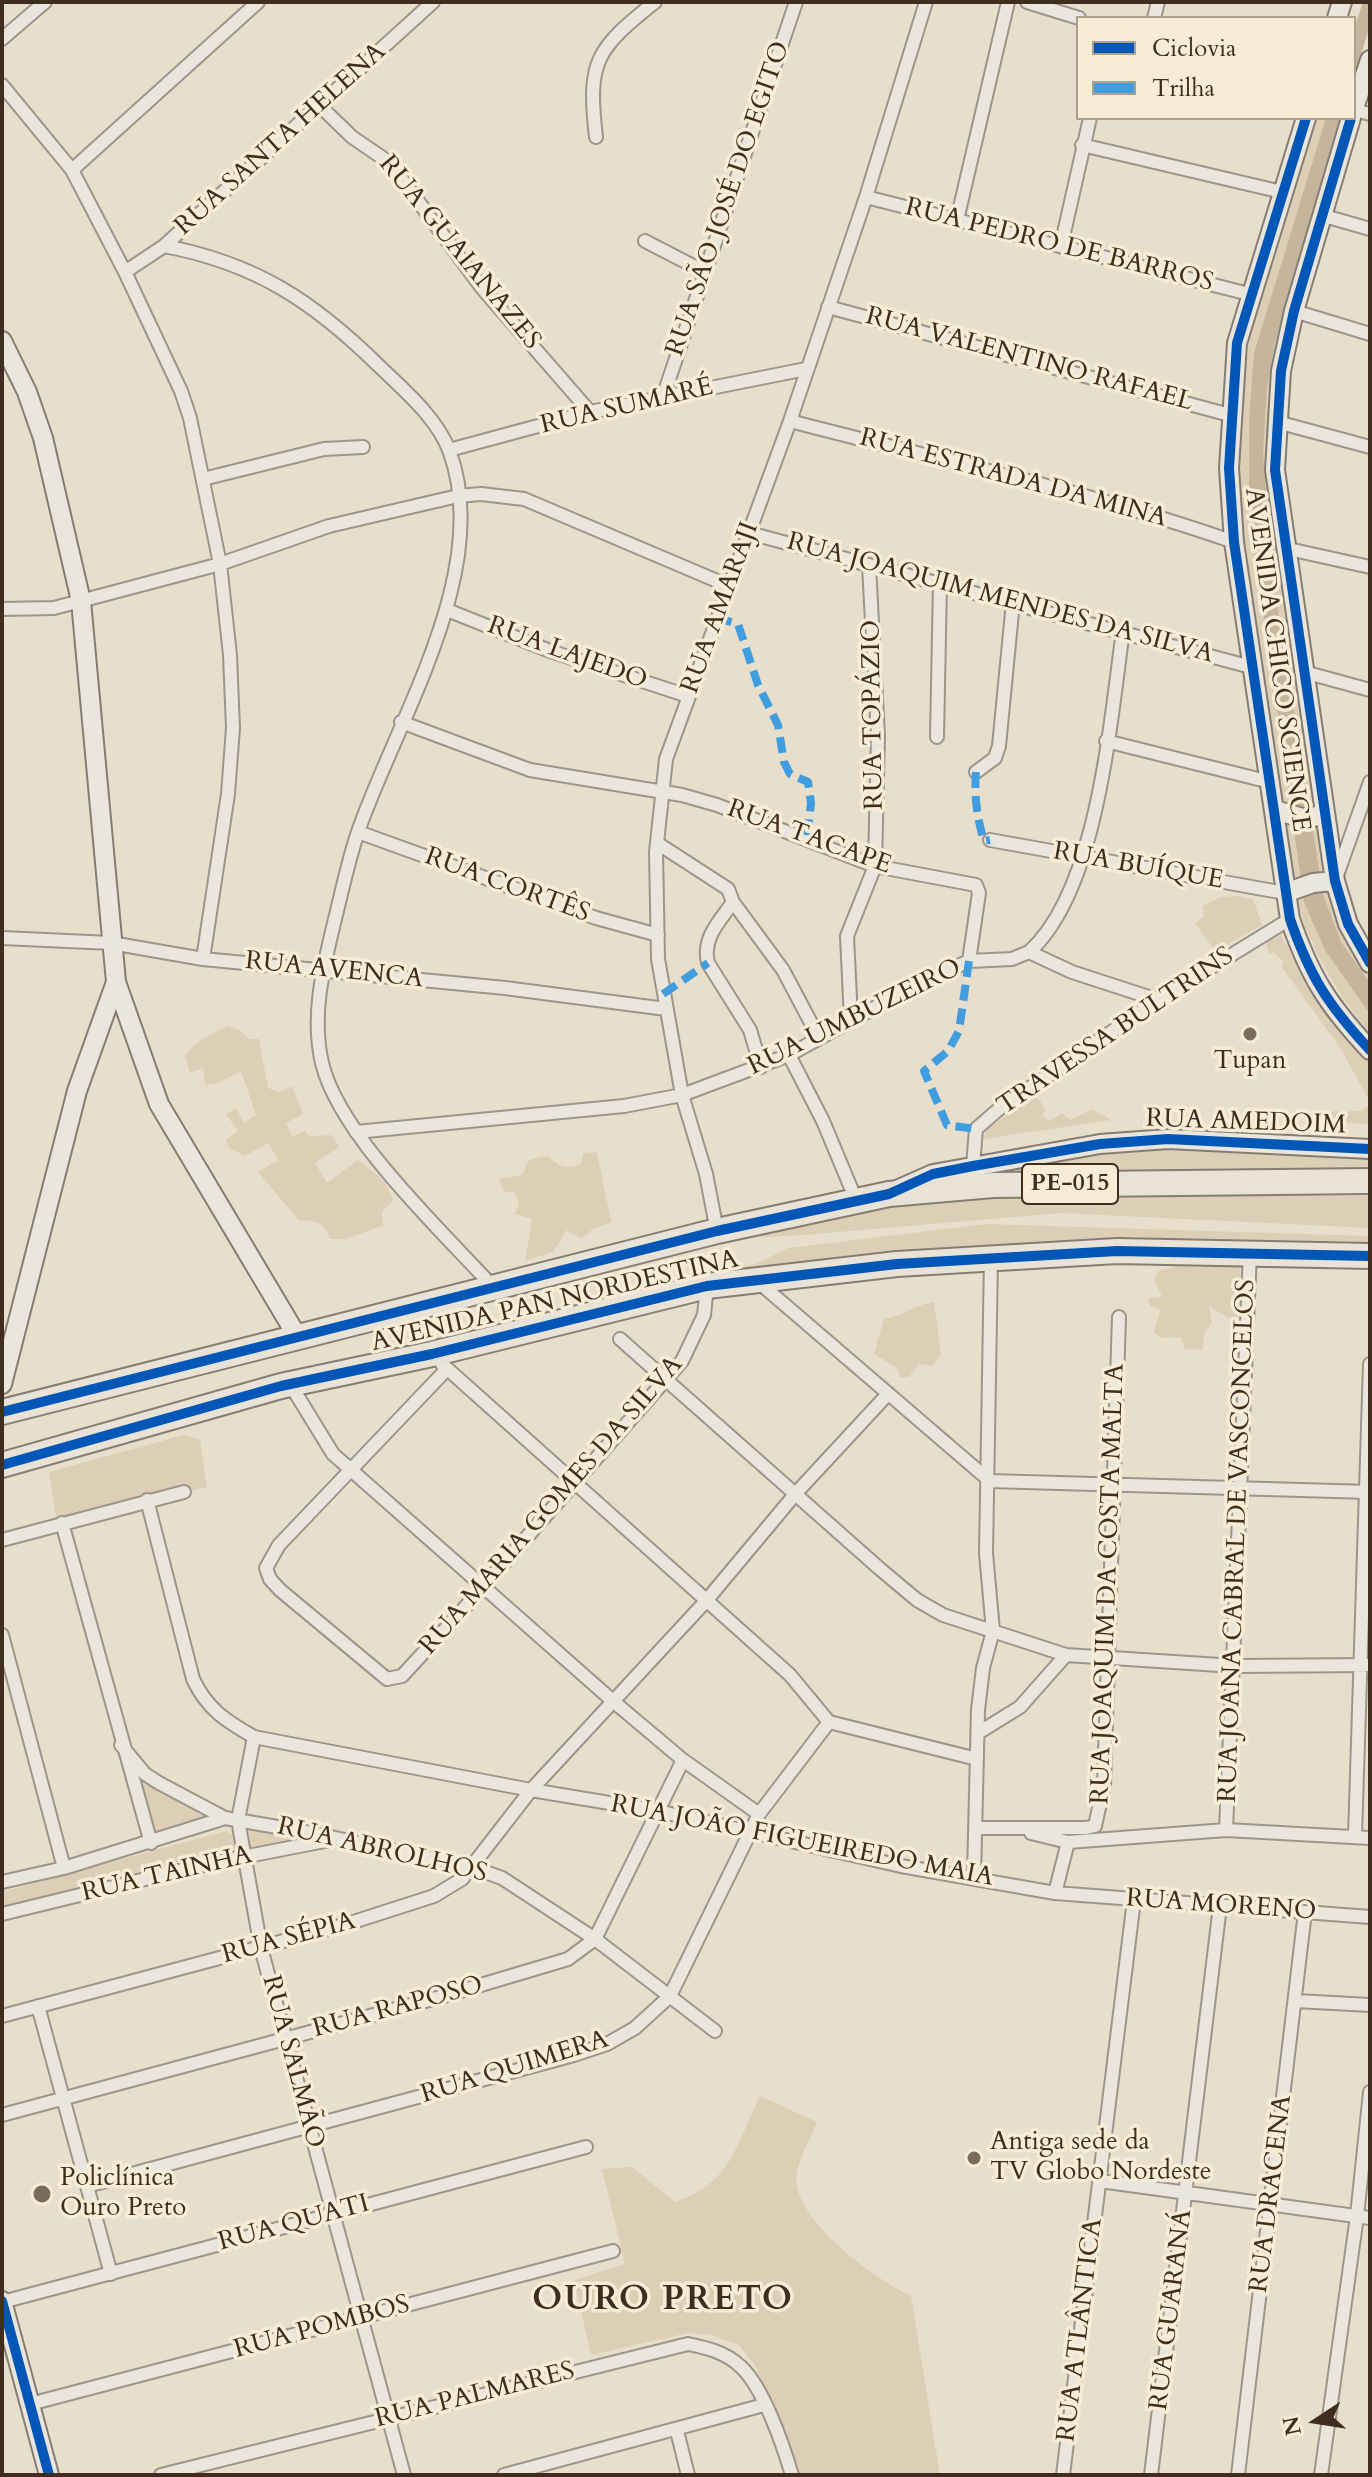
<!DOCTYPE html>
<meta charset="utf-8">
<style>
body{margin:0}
#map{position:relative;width:1372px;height:2477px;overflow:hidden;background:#e7decb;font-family:Cardo,serif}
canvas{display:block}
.frame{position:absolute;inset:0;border:4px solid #3f2d1f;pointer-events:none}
.legend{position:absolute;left:1076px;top:16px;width:280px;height:104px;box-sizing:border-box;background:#f7ecd5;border:2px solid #ada08c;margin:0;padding:10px 14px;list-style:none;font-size:24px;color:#3f2d1f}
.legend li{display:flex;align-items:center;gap:16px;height:40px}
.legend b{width:40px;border:2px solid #ada08c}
.north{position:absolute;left:1276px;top:2381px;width:80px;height:80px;-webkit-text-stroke:6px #f7ecd5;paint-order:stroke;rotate:258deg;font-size:22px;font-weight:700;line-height:32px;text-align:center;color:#3f2d1f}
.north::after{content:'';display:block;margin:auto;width:28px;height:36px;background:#3f2d1f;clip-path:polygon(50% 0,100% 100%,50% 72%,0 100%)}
</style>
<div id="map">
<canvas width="1372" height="2477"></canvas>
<div class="frame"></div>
<ul class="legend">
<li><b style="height:10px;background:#0057b8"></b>Ciclovia</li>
<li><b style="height:10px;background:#3f9de0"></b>Trilha</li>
</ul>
<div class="north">N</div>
</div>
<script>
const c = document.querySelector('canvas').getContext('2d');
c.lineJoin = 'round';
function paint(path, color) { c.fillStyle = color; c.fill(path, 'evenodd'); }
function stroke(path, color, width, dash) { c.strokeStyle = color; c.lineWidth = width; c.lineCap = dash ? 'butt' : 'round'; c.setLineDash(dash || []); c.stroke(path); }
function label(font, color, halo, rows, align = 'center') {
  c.font = font + ' Cardo,serif'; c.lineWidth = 7; c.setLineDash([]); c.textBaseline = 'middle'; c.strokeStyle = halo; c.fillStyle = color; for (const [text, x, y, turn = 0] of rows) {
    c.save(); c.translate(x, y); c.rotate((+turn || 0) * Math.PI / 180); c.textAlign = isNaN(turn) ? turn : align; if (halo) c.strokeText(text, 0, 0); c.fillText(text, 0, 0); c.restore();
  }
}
const green = new Path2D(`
 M1311,118H1347L1272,423L1319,812L1284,808L1256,662L1234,473L1242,354Z
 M1320,819L1329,877L1292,886L1282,821Z
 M1328,884L1358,959L1370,975V1034C1335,990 1310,948 1294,894Z
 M1237,896L1253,899L1262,925L1215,951L1195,923L1204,917L1203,906L1221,897Z
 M1281,935L1317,1002L1370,1061V1102L1341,1049L1281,966L1284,962L1274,952L1269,954L1266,942Z
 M227,1026L240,1030L249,1039H259L268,1088L279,1092L292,1086L303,1114L286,1123L292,1137L305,1131L309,1136L331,1135L339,1147L315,1163L327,1183L358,1160C373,1171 389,1182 393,1201L382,1212L383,1226L345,1239H330C323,1222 317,1221 299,1220L258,1172L278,1160L268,1143L245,1156L229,1148L226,1140L238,1131L226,1114L236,1108L244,1123L256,1115L241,1071L218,1083L205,1085L203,1068L190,1073L185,1056L196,1043Z
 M1036,1095L1046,1110L1042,1115L1049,1121L1062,1113L1070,1120L1093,1109L1111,1120L984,1139L987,1129Z
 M1370,1105V1124L1319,1122L1306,1112L1361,1111Z
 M1165,1140L1370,1152V1178L912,1185Z
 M597,1152L611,1222L593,1229L581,1239L567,1230L553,1252L525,1261L532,1219L515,1214L519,1204L514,1192H504L499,1179L522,1175L529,1160L548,1156C559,1167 566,1169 581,1164L583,1153Z
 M990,1191L1370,1196V1228L1061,1213L803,1235L745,1238L725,1234L788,1220Z
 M987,1224L1370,1236V1252L695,1280L758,1263L788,1248Z
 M1183,1264L1240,1267L1243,1297L1238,1316L1228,1318L1209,1306L1212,1322L1205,1332L1202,1350L1185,1349L1181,1337L1161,1338L1154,1332L1160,1310L1150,1306L1149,1298L1162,1297L1154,1279L1159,1271Z
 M934,1302L941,1354L932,1366L919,1364L909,1377H900L897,1368L874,1354L884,1319C904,1316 913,1305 934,1302Z
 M184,1435L200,1440L207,1487L57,1521L49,1472Z
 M137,1770L216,1818L155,1839Z
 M249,1824L322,1838L250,1850Z
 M226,1831L236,1836L237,1853L2,1911V1892Z
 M760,2096L817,2122C810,2140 793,2167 797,2187C806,2228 875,2279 911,2296L940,2475H797L755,2365L739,2345L711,2335L688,2333L591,2355L574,2280L625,2264L602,2169L632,2167L675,2202C731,2184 736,2145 760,2096Z`);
const water = new Path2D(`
 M1363,2H1370V26L1354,76V29Z
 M1326,118H1341L1275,343L1267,388L1263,452L1274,585L1323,894L1341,942L1370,983V1014L1325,950L1304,902L1255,552L1249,482V418L1254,353Z`);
const street = new Path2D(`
 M1027,2L1079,18
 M1154,18L1158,2
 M2,39L45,2
 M2,85L72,170L125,272L181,391L190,418L220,564L230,655L233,728L228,794L203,959
 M319,105L352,137L390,163L482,288L590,412
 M1354,110L1370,114
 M596,137C587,61 596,49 655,2
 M1082,145L1282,192
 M72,170L258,2
 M866,197L1253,295
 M1321,215L1370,229
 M957,220L1008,2
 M645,241L705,272
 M164,246C255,263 313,301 379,366C404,390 436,417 449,450C494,568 398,718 359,829C348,860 342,892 334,923C323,969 311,1016 322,1063C339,1135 442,1231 493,1287
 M1061,246L1090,118
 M125,272L164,246L433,2
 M828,307L1230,415
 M1294,311L1370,334
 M663,397L796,2
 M790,421C938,460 1089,491 1234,542
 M1277,422L1370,447
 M449,450L590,412L806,369
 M203,479L324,449L363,447
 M749,533L1251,667
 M1284,548L1370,567
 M2,609L54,608L220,564L329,526L458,496L481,494L524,499L729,586
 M447,610L550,651L688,696
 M1304,672L1370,690
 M401,722L530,770L682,795L717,805L875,866L976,885L979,893L969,961
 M937,737L940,582
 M1106,741L1270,782
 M976,772L995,758L999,746L1013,602
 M358,832L596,918L658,935
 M990,840L1285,893
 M657,843L728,889L733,902L783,970L819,1038
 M1336,878L1370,782
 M733,902C719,922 702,938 708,963L750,1030L761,1067
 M2,938L111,943L203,959L505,988L666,1009
 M1029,952C1098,890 1110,722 1123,631
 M851,1020L847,936L875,866L878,736L869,565
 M789,1055L823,1121L856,1200
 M356,1132L624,1106L682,1095L789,1055L912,987L969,961L1012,959L1029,952L1072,972L1158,1000
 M973,1166L976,1129L999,1109L1158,1000L1290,919
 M717,1231L706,1174L682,1095L658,959L656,852L666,759L790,421L866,197L926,2
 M756,1280L990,1481L1370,1492
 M620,1339L880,1569L917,1600L943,1615L1066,1655L1235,1666L1370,1665
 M442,1364L790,1675L829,1722L977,1759
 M447,1369L279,1545L266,1568L270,1579L280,1590L387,1679L402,1676L460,1613L682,1361L704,1315L707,1286
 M290,1384L333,1454L614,1702L683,1760L759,1814
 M147,1500L193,1679C207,1709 226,1721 254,1737L531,1790L706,1601L797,1492L887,1395
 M62,1523L151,1843
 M2,1540L184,1492
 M2,1635L64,1868
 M978,1733L1020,1707L1066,1655
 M254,1737L238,1820L261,1948L404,2475
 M121,1745L145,1774L159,1783L225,1818L312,1833L471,1867L502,1878L595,1939L715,2031
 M975,1828H1086L1095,1826L1104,1785L1119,1317
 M1226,1830L1250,1252
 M1031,1833L1068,1842L1226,1830L1370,1838
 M1355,1836L1370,1364
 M974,1877L978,1710L983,1668L993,1631L986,1553L991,1258
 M2,1882L64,1868L225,1818
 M1055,1893L1068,1842
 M2,1914L207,1864L330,1840
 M1296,2001L1370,2005
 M38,2006L111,2274
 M2,2016L347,1924L434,1896L462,1879L531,1790L658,1811L901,1866L1055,1893L1370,1917
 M2,2115L444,1996L568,1959L595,1939L683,1760
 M1100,2181L1370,2218
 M87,2186L574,2055L607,2044L635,2028L670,1996L759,1814L829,1722
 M2,2302L586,2147
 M30,2404L613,2251
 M677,2431L688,2475
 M161,2475L688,2344C707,2348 725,2352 740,2366C763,2386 783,2445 792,2475
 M504,2475L764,2405
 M1063,2475L1134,1900
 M1151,2475L1220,1906
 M1238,2475L1305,1912
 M1321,2475L1357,2216L1370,2092`);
const secondary = new Path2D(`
 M1337,18L1342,2
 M1354,108L1370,60
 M1306,118L1237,343L1229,468L1234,542L1290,919C1310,977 1328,1005 1370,1050
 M1351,118L1294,311L1281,371L1275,470L1335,881L1348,924L1370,963
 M2,341L27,392L43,438L81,601L116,982L77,1091L2,1384
 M1275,810L1306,819L1324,814
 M1285,893L1313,883L1335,881
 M116,982L159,1104L297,1336
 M899,1189L933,1174L1100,1144L1168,1139L1370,1149
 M2,2301L49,2475`);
const highway = new Path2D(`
 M2,1412L717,1231L889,1194L993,1185L1370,1181
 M2,1465L281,1386L432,1354L707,1286L897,1264L1117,1251L1370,1256`);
const quiet = new Path2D(`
 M716,618L738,624L758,685L778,725L784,762L790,774L808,782L811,803L807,838
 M976,772C974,797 977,817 984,841L990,840
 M969,961L959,1031L948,1051L924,1071L947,1125L976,1129
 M663,994L708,963`);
const cycleway = new Path2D(`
 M1306,118L1237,343L1229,468L1234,542L1290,919C1310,977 1328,1005 1370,1050
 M1351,118L1294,311L1281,371L1275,470L1335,881L1348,924L1370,963
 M2,1412L717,1231L889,1194L933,1174L973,1166L1100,1144L1168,1139L1370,1149
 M2,1465L281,1386L432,1354L707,1286L897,1264L1117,1251L1370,1256
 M2,2301L49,2475`);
const markers = [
 [1250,1034,8,"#7a6b5b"],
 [974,2158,8,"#7a6b5b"],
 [42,2194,10,"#7a6b5b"]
];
const shields = [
 [1070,1184,96]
];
const shieldNames = [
 ["PE-015",1070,1184]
];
const streetNames = [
 ["RUA SANTA HELENA",281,140,-42],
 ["RUA SÃO JOSÉ DO EGITO",729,199,-71],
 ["RUA PEDRO DE BARROS",1059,246,14],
 ["RUA GUAIANAZES",459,253,51],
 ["RUA VALENTINO RAFAEL",1029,360,15],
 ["RUA SUMARÉ",627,407,-13],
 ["RUA ESTRADA DA MINA",1013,479,15],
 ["RUA JOAQUIM MENDES DA SILVA",1000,599,15],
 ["RUA AMARAJI",721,608,-70],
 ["RUA LAJEDO",567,654,20],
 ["AVENIDA CHICO SCIENCE",1276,660,82],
 ["RUA TOPÁZIO",874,715,-91],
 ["RUA TACAPE",809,838,20],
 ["RUA BUÍQUE",1138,867,10],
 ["RUA CORTÊS",507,886,20],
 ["RUA AVENCA",334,971,6],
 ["RUA UMBUZEIRO",855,1018,-26],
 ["TRAVESSA BULTRINS",1116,1032,-34],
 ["RUA AMEDOIM",1246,1123,2],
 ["AVENIDA PAN NORDESTINA",555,1302,-13],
 ["RUA MARIA GOMES DA SILVA",552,1506,-49],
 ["RUA JOANA CABRAL DE VASCONCELOS",1238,1541,-88],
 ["RUA JOAQUIM DA COSTA MALTA",1109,1584,-88],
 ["RUA JOÃO FIGUEIREDO MAIA",802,1842,11],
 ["RUA ABROLHOS",382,1851,13],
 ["RUA TAINHA",167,1875,-13],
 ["RUA MORENO",1221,1906,4],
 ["RUA SÉPIA",289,1939,-15],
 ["RUA RAPOSO",398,2008,-15],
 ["RUA SALMÃO",292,2062,75],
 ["RUA QUIMERA",515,2068,-17],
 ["RUA DRACENA",1272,2194,-83],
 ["RUA QUATI",294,2224,-15],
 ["RUA GUARANÁ",1172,2310,-83],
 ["RUA POMBOS",322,2328,-15],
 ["RUA ATLÂNTICA",1081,2330,-83],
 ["RUA PALMARES",475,2396,-14]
];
const poiNames = [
 ["Tupan",1250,1062,"center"],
 ["Antiga sede da",990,2143],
 ["TV Globo Nordeste",990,2173],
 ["Policlínica",60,2179],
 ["Ouro Preto",60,2209]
];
const districtNames = [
 ["OURO PRETO",663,2301]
];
paint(green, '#ddcfb6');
paint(water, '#c5b59d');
stroke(street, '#9d9589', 16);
stroke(secondary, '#857d72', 22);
stroke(highway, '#857d72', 28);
stroke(street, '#ebe6dd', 12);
stroke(secondary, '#ebe6dd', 18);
stroke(highway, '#e8e2d7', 24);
stroke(quiet, '#3f9de0', 8, [16, 8]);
stroke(cycleway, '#0057b8', 10);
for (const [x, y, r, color] of markers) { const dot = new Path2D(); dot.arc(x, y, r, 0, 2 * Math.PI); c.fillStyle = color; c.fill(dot); stroke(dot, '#f7ecd5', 3); }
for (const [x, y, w] of shields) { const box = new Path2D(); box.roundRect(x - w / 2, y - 20, w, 40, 6); c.fillStyle = '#f7ecd5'; c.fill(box); stroke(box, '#3f2d1f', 2); }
label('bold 24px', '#3f2d1f', null, shieldNames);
label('26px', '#3f2d1f', '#f7ecd5', streetNames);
label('26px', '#3f2d1f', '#f7ecd5', poiNames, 'left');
c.letterSpacing = '2px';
label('bold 34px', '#3f2d1f', '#f7ecd5', districtNames);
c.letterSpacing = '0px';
</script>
